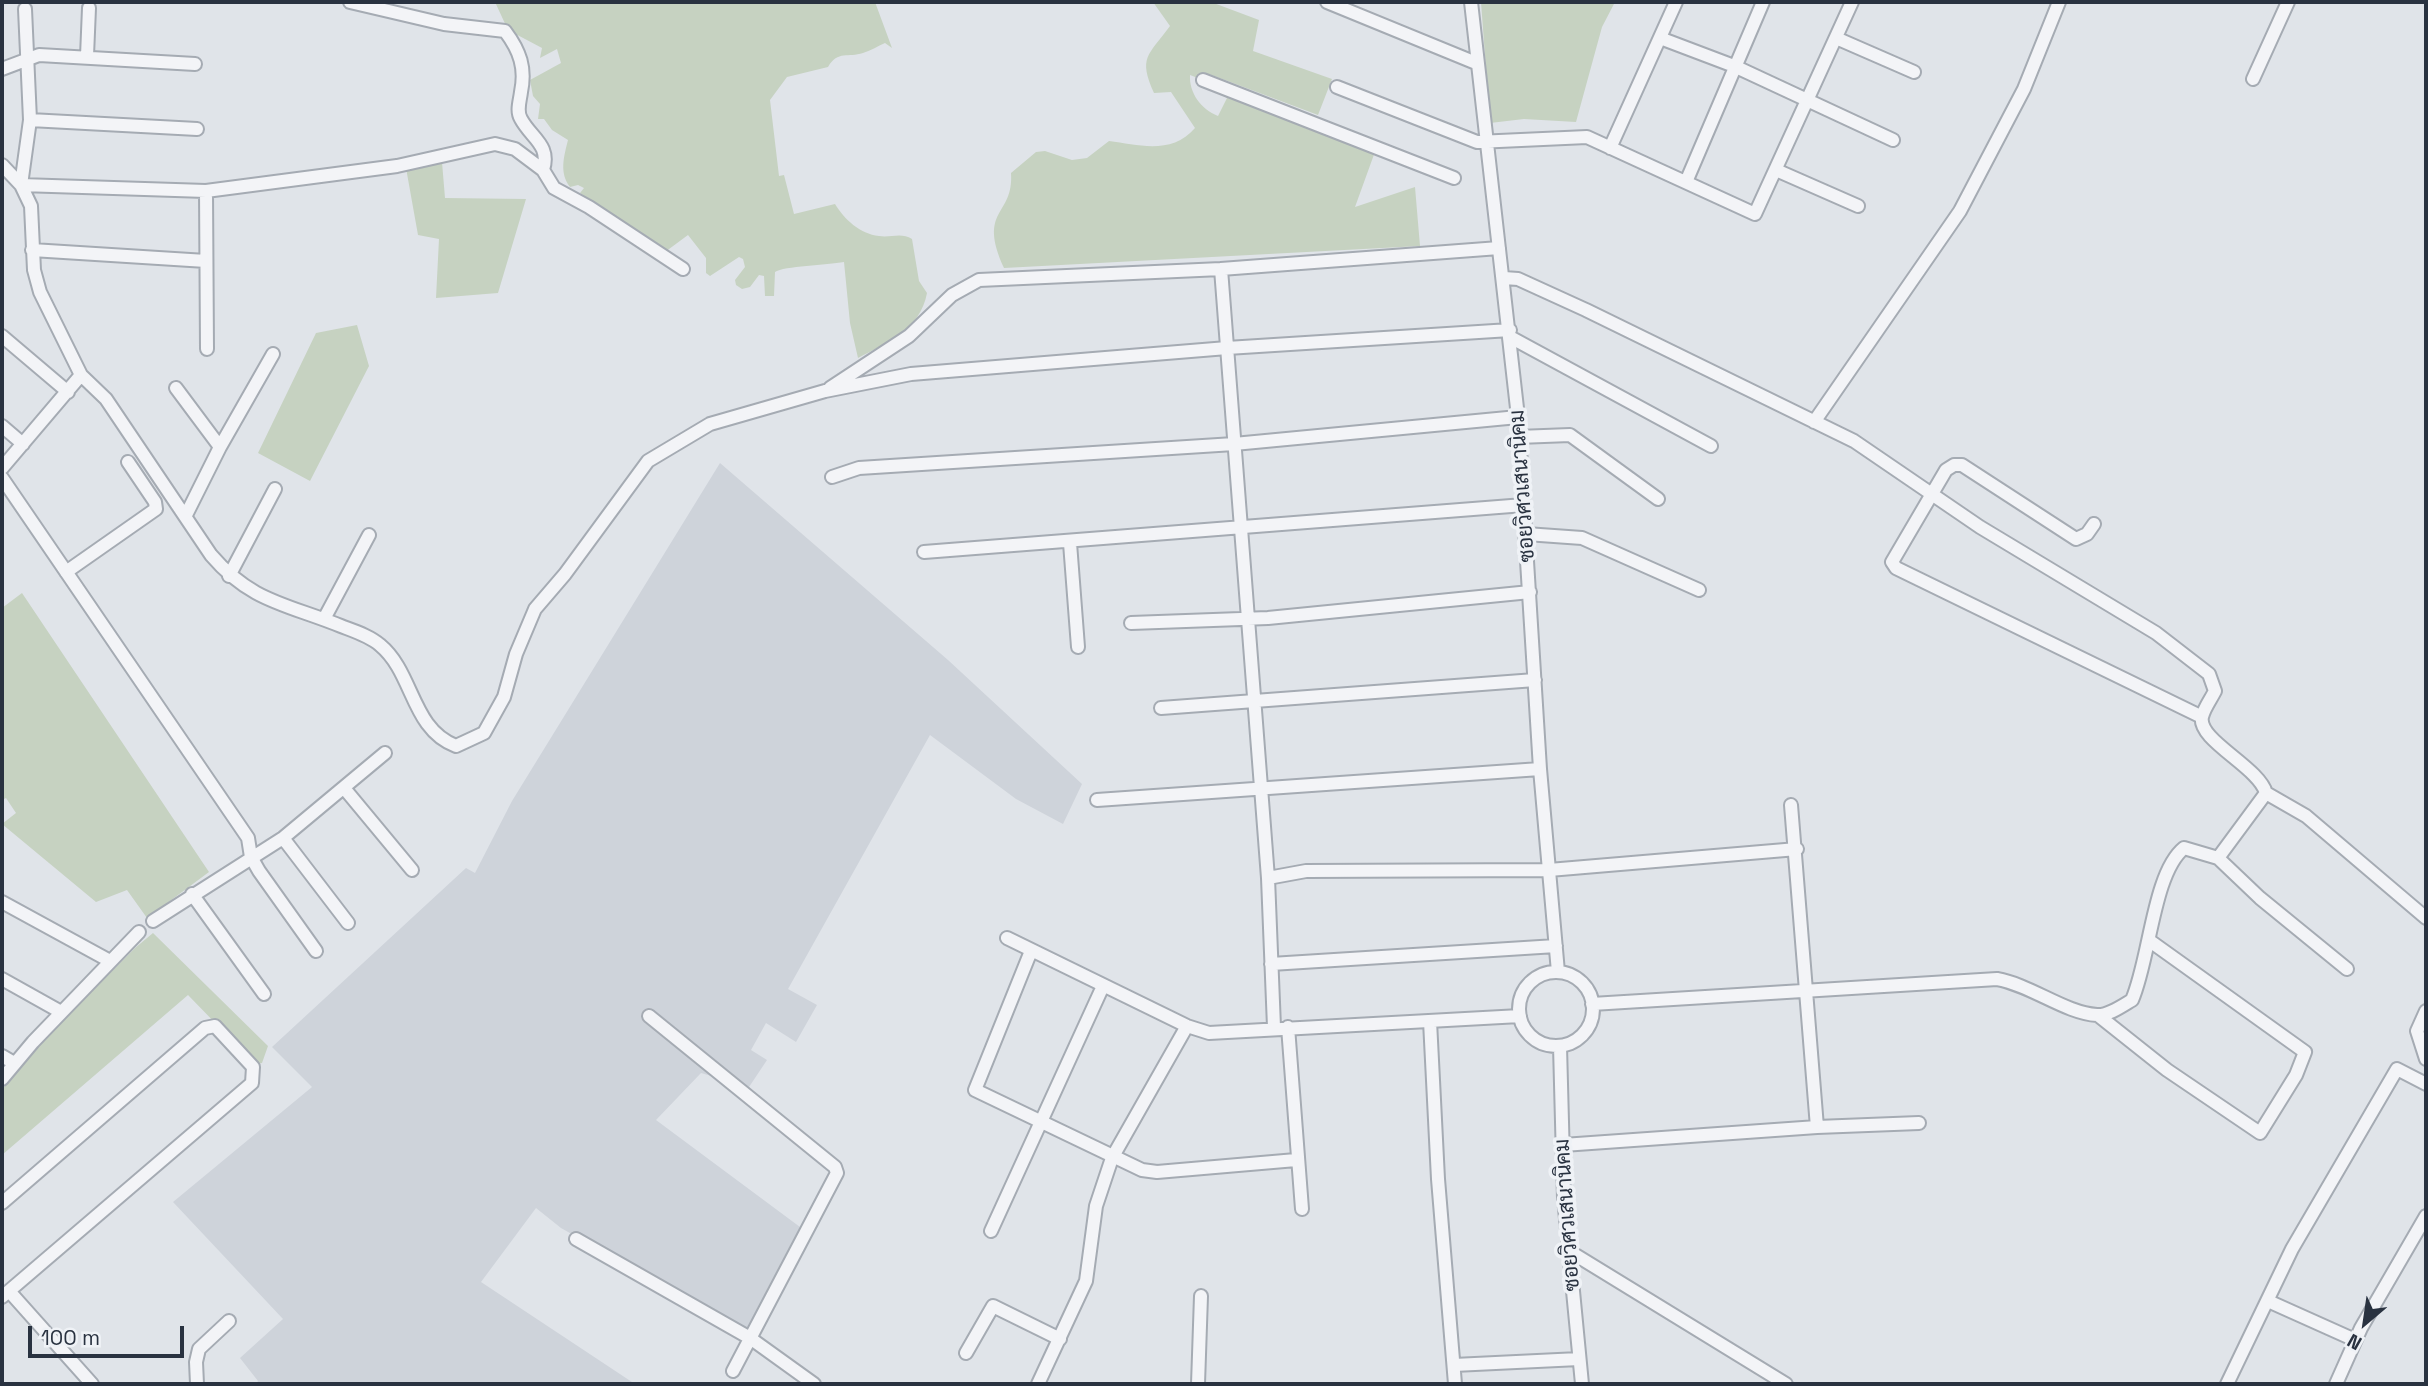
<!DOCTYPE html>
<meta charset="utf-8">
<style>
body{margin:0}
#map{position:relative;width:2428px;height:1386px;overflow:hidden;background:#e0e4e9;font-family:"Space Grotesk",sans-serif}
canvas{display:block}
.frame{position:absolute;inset:0;border:4px solid #293240;pointer-events:none}
.north{position:absolute;left:2330px;top:1288px;width:70px;height:70px;-webkit-text-stroke:5px #eff2f6;paint-order:stroke;rotate:209deg;font-size:19px;font-weight:700;line-height:28px;text-align:center;color:#293240}
.north::after{content:'';display:block;margin:auto;width:24px;height:32px;background:#293240;clip-path:polygon(50% 0,100% 100%,50% 72%,0 100%)}
.scale{position:absolute;left:28px;top:1326px;width:156px;height:32px;box-sizing:border-box;border:4px solid #293240;border-top:0;padding-left:9px;font-size:21px;line-height:24px;white-space:nowrap;color:#293240;-webkit-text-stroke:5px #eff2f6;paint-order:stroke}
</style>
<div id="map">
<canvas width="2428" height="1386"></canvas>
<div class="frame"></div>
<div class="north">N</div>
<div class="scale">100 m</div>
</div>
<script>
const c = document.querySelector('canvas').getContext('2d');
c.lineJoin = 'round';
function paint(path, color) { c.fillStyle = color; c.fill(path, 'evenodd'); }
function stroke(path, color, width, dash) { c.strokeStyle = color; c.lineWidth = width; c.lineCap = dash ? 'butt' : 'round'; c.setLineDash(dash || []); c.stroke(path); }
function label(font, color, halo, rows, align = 'center') {
  c.font = font + ' "Space Grotesk",Sarabun,sans-serif'; c.lineWidth = 7; c.setLineDash([]); c.textBaseline = 'middle'; c.strokeStyle = halo; c.fillStyle = color; for (const [text, x, y, turn = 0] of rows) {
    c.save(); c.translate(x, y); c.rotate((+turn || 0) * Math.PI / 180); c.textAlign = isNaN(turn) ? turn : align; if (halo) c.strokeText(text, 0, 0); c.fillText(text, 0, 0); c.restore();
  }
}
const built = new Path2D(`
 M720,463L948,660L1082,784L1063,824L1016,799L930,735L788,989L817,1005L796,1042L766,1023L751,1050L767,1060L749,1087L701,1073L656,1120L800,1227L745,1332L561,1228L536,1208L481,1282L635,1384H256L258,1381L240,1358L283,1319L173,1202L312,1087L272,1047L466,868L475,873L512,801Z`);
const green = new Path2D(`
 M495,2H875L892,48L885,43C878,46 870,51 863,53C848,58 838,50 828,67L787,77L770,100L779,176L784,175L794,214L835,204C844,219 860,234 879,236C891,238 901,232 912,239L919,281L927,293C920,330 888,342 858,358L850,323L844,262C827,265 784,266 775,272L774,296H765L764,276L759,275L750,287L742,289L736,285L735,280L745,267L743,259L739,257L710,276L706,273V258L688,235L665,252L580,193L584,188L578,185L570,187C559,173 564,156 568,140L552,130L544,119H538L540,104L533,96L530,80L561,63L557,49L540,58L542,48L508,30Z
 M1153,2H1211L1259,20L1253,51L1332,79L1318,115L1209,74L1204,80L1376,149L1355,207L1415,187L1420,246L1004,268C977,208 1014,217 1011,173L1036,152L1045,151L1072,160L1087,158L1109,141C1139,145 1172,155 1195,128L1171,92L1154,93C1138,57 1148,56 1170,26ZM1190,75L1203,80V85L1227,98L1218,116C1201,109 1189,93 1190,75Z
 M1481,2H1615L1602,27L1576,122L1524,119L1490,123Z
 M442,162L445,198L526,199L498,293L436,298L439,239L418,235L406,168Z
 M357,325L369,366L310,481L258,453L316,333Z
 M22,593L209,872L147,918L127,890L96,902L2,824L16,813L6,798L2,800V608Z
 M153,933L268,1046L262,1063L255,1064L188,995L2,1155V1090L31,1052L135,948Z`);
const minor = new Path2D(`
 M350,2L444,24L505,31C520,51 526,68 521,92C520,101 516,111 521,119C531,138 551,145 543,170
 M1327,2L1476,63
 M1471,2L1518,417L1540,769L1558,972
 M25,9L30,120L21,185L206,191L397,166L495,144L515,149L543,170L554,188L589,207L683,269
 M1660,38L1734,66L1893,140
 M1836,38L1914,72
 M87,56L89,8
 M2,69L39,55L195,64
 M2253,79L2288,2
 M1203,80L1454,178
 M1337,87L1477,142L1587,137L1755,214L1852,2
 M30,120L197,129
 M1610,148L1676,2
 M2,165L21,185L31,206L34,270L40,292L81,375L106,399L211,555C251,602 287,604 341,626C354,631 370,636 380,645C414,673 411,729 456,746L484,733L504,697L516,654L535,609L565,574L648,461L710,424L825,391L911,374L1227,348L1510,330
 M1776,170L1858,206
 M1686,182L1763,2
 M206,191L207,349
 M32,250L206,261
 M1221,269L1268,878L1274,1027
 M1504,278L1518,279L1586,310L1854,441L1980,527L2156,633L2209,674L2215,691C2211,699 2204,708 2202,717C2197,740 2259,767 2266,793L2218,858L2184,848C2153,873 2150,959 2132,1000C2122,1006 2108,1016 2097,1015C2065,1013 2031,985 1997,979L1592,1004
 M2,336L68,392
 M1510,337L1711,446
 M176,388L220,447
 M830,388L909,336L952,295L979,280L1221,269L1499,248
 M1814,422L1960,211L2024,89L2059,2
 M2,426L23,444
 M1518,437L1570,435L1658,499
 M2,468L81,375
 M832,477L859,468L1234,444L1518,417
 M2,478L248,838L251,857L259,871L316,951
 M186,515L220,447L273,354
 M2094,524L2087,534L2076,539L1962,465H1954L1946,470L1892,562L1896,568L2202,717
 M1526,534L1582,538L1699,590
 M1070,543L1078,647
 M924,552L1524,505
 M66,572L156,509L155,502L128,462
 M229,576L275,489
 M324,619L369,535
 M1131,623L1268,618L1530,592
 M1161,708L1535,680
 M344,788L412,870
 M2266,793L2306,816L2426,918
 M1097,800L1540,769
 M283,838L348,923
 M2218,858L2260,898L2347,969
 M1268,878L1306,871L1549,870L1797,849
 M192,894L264,994
 M2,902L110,961
 M153,921L283,838L385,753
 M1007,938L1187,1026L1209,1033L1520,1016
 M1031,951L975,1090L1142,1170L1157,1172L1296,1160
 M1271,964L1556,946
 M1519 1009a37 37 0 1 1 74 0a37 37 0 1 1-74 0Z
 M2,979L61,1012
 M2426,1011L2417,1031L2426,1059
 M649,1016L835,1167L837,1173L733,1371
 M2099,1016L2167,1070L2260,1133L2296,1075L2305,1052L2150,941
 M1430,1021L1438,1179L1455,1384
 M1288,1027L1302,1209
 M1560,1046L1564,1198L1582,1384
 M2,1056L14,1063
 M2,1079L33,1042L139,932
 M1817,1127L1919,1123
 M1563,1145L1817,1127L1791,805
 M2,1203L205,1028L215,1026L253,1067L252,1083L2,1297
 M991,1231L1103,986
 M576,1239L750,1338L814,1384
 M1569,1251L1786,1384
 M9,1291L92,1384
 M2268,1301L2355,1340
 M966,1353L993,1306L1060,1339
 M1454,1365L1579,1359
 M197,1384L196,1362L199,1349L229,1321
 M1038,1384L1086,1281L1096,1206L1112,1158L1187,1026
 M1198,1384L1201,1296
 M2227,1384L2292,1249L2397,1069L2426,1084
 M2336,1384L2361,1328L2426,1216`);
const streetNames = [
 ["ซอยวิศวเสนานิคม",1523,486,-94],
 ["ซอยวิศวเสนานิคม",1568,1215,-94]
];
paint(built, '#ced3da');
paint(green, '#c6d2c1');
stroke(minor, '#a5abb3', 16);
stroke(minor, '#f3f4f7', 12);
label('21px', '#293240', '#eff2f6', streetNames);
</script>
